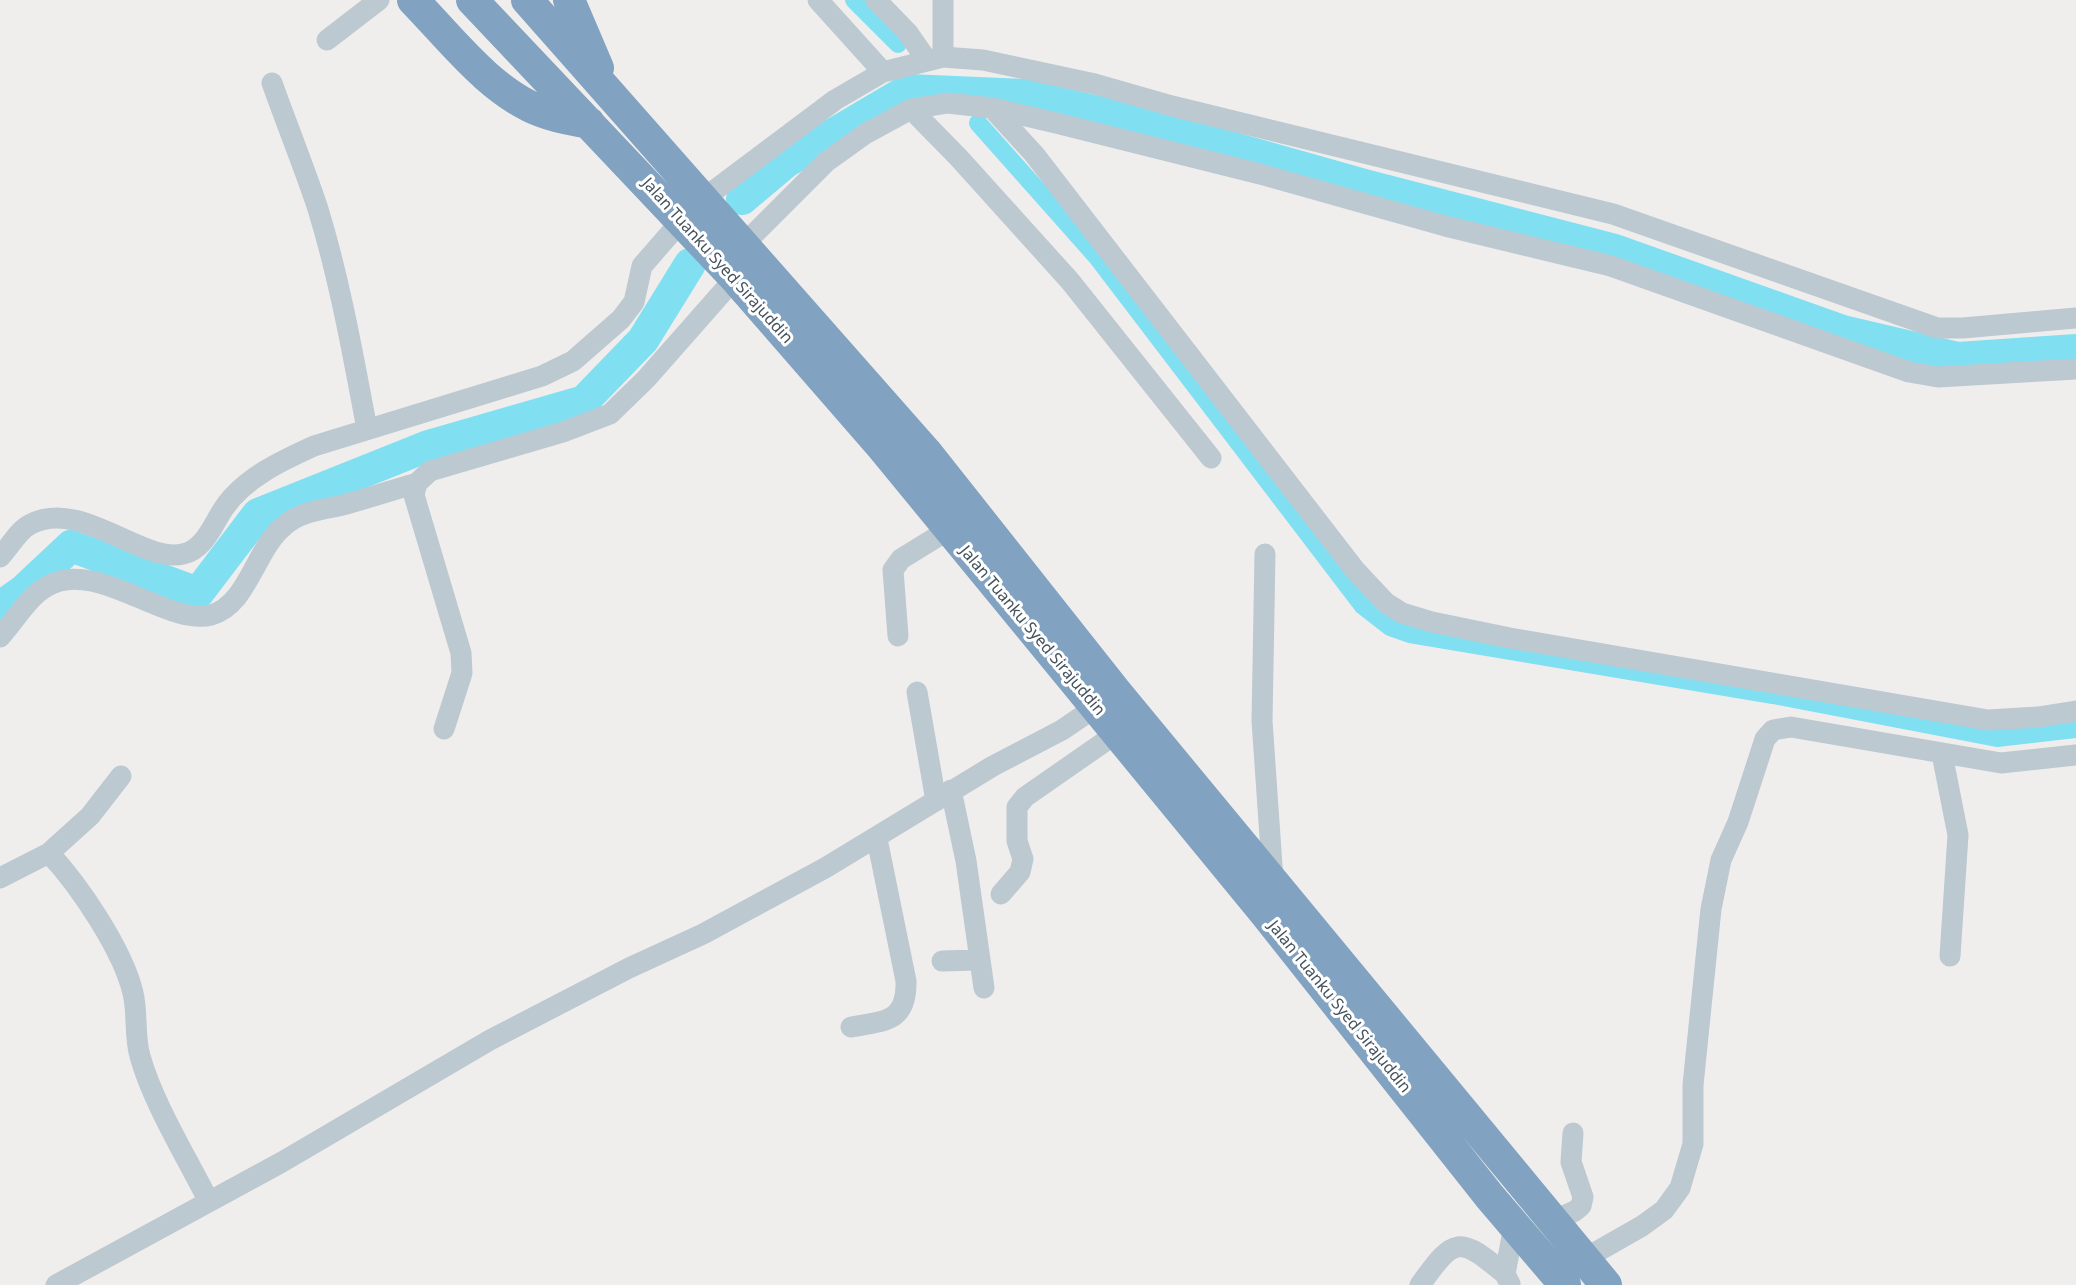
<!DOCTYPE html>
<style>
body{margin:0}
canvas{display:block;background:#f0eded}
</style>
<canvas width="2076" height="1285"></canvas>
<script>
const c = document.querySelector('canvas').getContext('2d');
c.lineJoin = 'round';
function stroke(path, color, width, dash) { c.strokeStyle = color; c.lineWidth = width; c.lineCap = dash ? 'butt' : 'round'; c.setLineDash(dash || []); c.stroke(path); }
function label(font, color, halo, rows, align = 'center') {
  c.font = font + ' "Noto Sans",sans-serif'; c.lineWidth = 6; c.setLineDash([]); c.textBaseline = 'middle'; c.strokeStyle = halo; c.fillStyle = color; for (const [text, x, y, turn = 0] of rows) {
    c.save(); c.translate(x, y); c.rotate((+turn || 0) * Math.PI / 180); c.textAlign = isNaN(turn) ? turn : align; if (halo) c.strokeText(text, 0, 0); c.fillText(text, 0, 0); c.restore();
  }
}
const canal = new Path2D(`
 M854,0L898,44
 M978,123L1097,257L1363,606L1390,627L1410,634L1773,695L1997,738L2076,729`);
const river = new Path2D(`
 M742,199L786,162L908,90L1025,95L1134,120L1364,185L1615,250L1843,331L1958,358L2076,350
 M0,607L23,591L71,546L198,593L258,514L428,446L584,401L643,340L690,264`);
const minor = new Path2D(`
 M818,0L883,72
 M876,0L908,33L926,59
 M943,0V57
 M327,40L379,0
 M272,83C287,125 304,167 318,209C340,281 353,355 367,429
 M992,108L1034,154L1355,570L1386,603L1402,613L1432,622L1510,638L1988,720L2038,717L2076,711
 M911,109L959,158L1070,281L1211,458
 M703,199L835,100L883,72L943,57L983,60L1095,84L1172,106L1613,214L1937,328H1963L2076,318
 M744,244L826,162L865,134L911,109L948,103L992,108L1056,123L1260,174L1445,226L1611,266L1909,372L1938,377L2076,369
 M1265,554L1262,721L1273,880
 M0,557C10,547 18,530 31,524C80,498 143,564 183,554C205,549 213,524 224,508C244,478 283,460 314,446L542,376L573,361L621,319L634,302L642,266L682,220
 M898,636L893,570L901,559L948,530
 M0,637C15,621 27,598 46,587C94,556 167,627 211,615C248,605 255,549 284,526C301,511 322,510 343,505C368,498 393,490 417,483
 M917,692L936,801
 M444,729L462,673L461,653L414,495L417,483L430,471L563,432L610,414L646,379L735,278
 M1942,754L1958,835L1950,956
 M121,776L90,816L49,853C79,885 123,950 133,993C138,1013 134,1036 140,1056C152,1101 187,1158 208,1200
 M951,790L966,861L984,988
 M0,878L49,853
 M1001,894L1020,872L1023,859L1017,841V807L1025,797L1117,733
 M942,961L978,960
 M851,1027C885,1021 907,1022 906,981L877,839
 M1552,1221L1575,1211L1581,1206L1583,1197L1571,1162L1573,1133
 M1584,1259L1642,1226L1664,1210L1680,1188L1693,1144V1085L1711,909L1721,860L1738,822L1765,739L1773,730L1791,727L2001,763L2076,755
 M1510,1284L1505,1274L1514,1226
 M56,1285L282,1162L490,1040L629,968L703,934L825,868L993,766L1062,730L1106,700
 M1420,1285C1455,1236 1459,1236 1505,1274`);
const highway = new Path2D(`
 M413,0C451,39 491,93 543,112C558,118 574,120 589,123
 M472,0L735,278L883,448L1265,913L1490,1197L1565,1285
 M527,0L926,452L1116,692L1606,1285
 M569,0L598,68`);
const streetNames = [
 ["Jalan Tuanku Syed Sirajuddin",717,261,48],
 ["Jalan Tuanku Syed Sirajuddin",1032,631,50],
 ["Jalan Tuanku Syed Sirajuddin",1339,1007,51]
];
stroke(canal, '#81dff2', 18);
stroke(river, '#81dff2', 32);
stroke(minor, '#bcc9d1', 21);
stroke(highway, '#81a2c0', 32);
label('16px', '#44525c', '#fff', streetNames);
</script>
